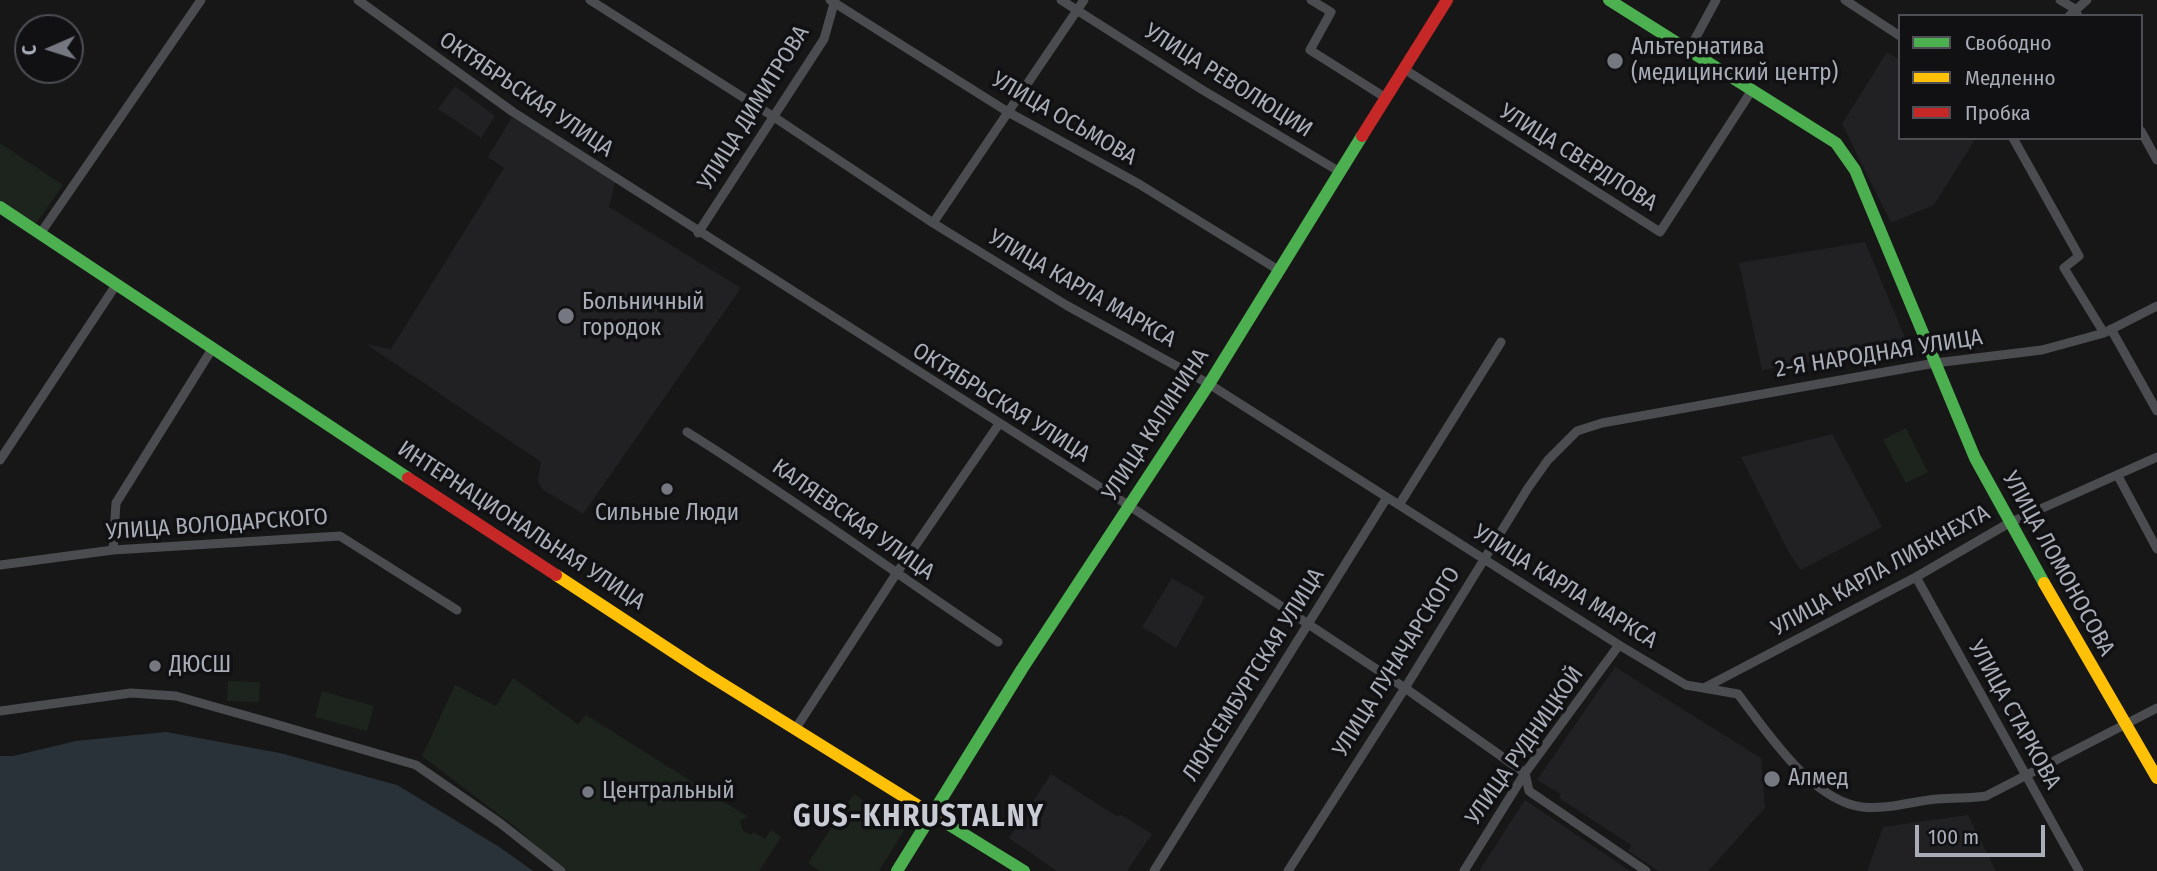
<!DOCTYPE html>
<meta charset="utf-8">
<style>
body{margin:0}
#map{position:relative;width:2157px;height:871px;overflow:hidden;background:#171717;font-family:"Fira Sans Condensed",sans-serif}
canvas{display:block}
.legend{position:absolute;left:1898px;top:14px;width:245px;height:126px;box-sizing:border-box;background:#111113;border:2px solid #4d4f55;margin:0;padding:9px 12px;list-style:none;font-size:21px;color:#a8adb8}
.legend li{display:flex;align-items:center;gap:14px;height:35px}
.legend b{width:35px;border:2px solid #4d4f55}
.north{position:absolute;left:14px;top:14px;width:70px;height:70px;box-sizing:border-box;background:#111113;border:2px solid #4d4f55;border-radius:50%;rotate:267deg;font-size:19px;font-weight:700;line-height:28px;text-align:center;color:#a8adb8}
.north::after{content:'';display:block;margin:auto;width:24px;height:32px;background:#757880;clip-path:polygon(50% 0,100% 100%,50% 72%,0 100%)}
.scale{position:absolute;left:1915px;top:825px;width:130px;height:32px;box-sizing:border-box;border:4px solid #a8adb8;border-top:0;padding-left:9px;font-size:21px;line-height:24px;white-space:nowrap;color:#a8adb8;-webkit-text-stroke:5px #111113;paint-order:stroke}
</style>
<div id="map">
<canvas width="2157" height="871"></canvas>
<ul class="legend">
<li><b style="height:9px;background:#4caf50"></b>Свободно</li>
<li><b style="height:9px;background:#ffc107"></b>Медленно</li>
<li><b style="height:9px;background:#c62828"></b>Пробка</li>
</ul>
<div class="north">С</div>
<div class="scale">100 m</div>
</div>
<script>
const c = document.querySelector('canvas').getContext('2d');
c.lineJoin = 'round';
function paint(path, color) { c.fillStyle = color; c.fill(path, 'evenodd'); }
function stroke(path, color, width, dash) { c.strokeStyle = color; c.lineWidth = width; c.lineCap = dash ? 'butt' : 'round'; c.setLineDash(dash || []); c.stroke(path); }
function label(font, color, halo, rows, align = 'center') {
  c.font = font + ' "Fira Sans Condensed",sans-serif'; c.lineWidth = 7; c.setLineDash([]); c.textBaseline = 'middle'; c.strokeStyle = halo; c.fillStyle = color; for (const [text, x, y, turn = 0] of rows) {
    c.save(); c.translate(x, y); c.rotate((+turn || 0) * Math.PI / 180); c.textAlign = isNaN(turn) ? turn : align; if (halo) c.strokeText(text, 0, 0); c.fillText(text, 0, 0); c.restore();
  }
}
const built = new Path2D(`
 M1887,52L1900,60V138H1976L1934,205L1891,223L1842,124Z
 M455,86L495,116L481,138L438,109Z
 M512,117L615,182L609,207L741,288L583,514L542,489L538,481L541,462L366,344L391,349L504,168L488,157Z
 M1865,242L1909,347L1762,370L1739,263Z
 M1832,434L1882,527L1801,570L1789,553L1741,457Z
 M1172,578L1205,597L1176,648L1142,627Z
 M1615,667L1761,758L1765,808L1708,871H1659L1628,851L1631,845L1559,798L1561,794L1537,780Z
 M1051,774L1110,812L1117,816L1121,815L1152,834L1127,871H1057L1009,838Z
 M1525,800L1630,871H1479Z
 M1968,815L1996,871H1867L1883,827Z`);
const green = new Path2D(`
 M0,143L63,185L35,225L0,201Z
 M1906,428L1928,472L1906,483L1883,440Z
 M513,678L578,724L586,715L748,817L740,820L743,831L751,835L754,832L765,839L771,830L781,837L759,871H567L547,858L518,829L422,756L455,685L496,706Z
 M228,681L260,682L259,702L227,701Z
 M322,691L374,706L367,731L315,717Z
 M854,794L905,829L879,871H820L808,863Z`);
const water = new Path2D(`
 M166,732L280,753L397,785L501,848L533,871H0V756H13L76,741Z`);
const street = new Path2D(`
 M358,0L513,112L1128,505L1405,688L1525,773L1529,791L1646,871
 M590,0L774,117L933,223L1066,305L1209,384L1619,645L1686,685L1738,694C1767,732 1812,801 1862,807C1887,810 1913,801 1937,799C1954,797 1969,799 1986,796L2157,708
 M830,0L1008,112L1139,184L1280,271
 M1061,0L1201,89L1340,172
 M1311,0L1331,12L1310,50L1386,98
 M1845,0L1900,36
 M2060,0L2075,9L2078,16
 M2069,16L2087,0
 M1689,50L1716,0
 M1404,69L1660,232L1752,90
 M2141,131L2157,160
 M2013,138L2079,256L2064,268L2104,333
 M933,223L1084,0
 M698,233L824,39L835,0
 M40,234L201,0
 M2111,329L2157,411
 M687,432C793,498 893,572 998,642
 M0,460L116,285
 M2118,476L2157,549
 M1399,505L1501,342
 M113,550L116,503L212,349
 M0,565L113,550L340,536L457,610
 M1916,577L2079,871
 M1704,688L1916,577L2009,523L2157,457
 M0,711L131,693L176,696L272,723L416,765L500,823L561,871
 M796,728L896,574L999,424
 M1154,871L1386,499
 M1288,871L1405,688L1528,488L1548,460L1577,431L1602,423L1935,363L2042,350L2104,333L2157,306
 M1464,871L1525,773L1619,645`);
const fast = new Path2D(`
 M1609,0L1836,143L1855,170L1975,458L2044,583
 M0,207L408,478
 M938,818L1024,871
 M897,871L1022,669L1209,384L1362,136`);
const slow = new Path2D(`
 M556,575L702,671L938,818
 M2044,583L2157,778`);
const jam = new Path2D(`
 M1362,136L1447,0
 M408,478L556,575`);
const markers = [
 [1615,61,9,"#757880"],
 [566,316,9,"#757880"],
 [667,489,7,"#757880"],
 [155,666,7,"#757880"],
 [1772,779,9,"#757880"],
 [588,792,7,"#757880"]
];
const poiNames = [
 ["Альтернатива",1631,48],
 ["(медицинский центр)",1631,74],
 ["Больничный",582,303],
 ["городок",582,329],
 ["Сильные Люди",667,514,"center"],
 ["ДЮСШ",169,666],
 ["Алмед",1788,779],
 ["Центральный",602,792]
];
const streetNames = [
 ["УЛИЦА РЕВОЛЮЦИИ",1228,81,32],
 ["ОКТЯБРЬСКАЯ УЛИЦА",526,95,34],
 ["УЛИЦА ДИМИТРОВА",754,108,-58],
 ["УЛИЦА ОСЬМОВА",1064,119,30],
 ["УЛИЦА СВЕРДЛОВА",1578,158,32],
 ["УЛИЦА КАРЛА МАРКСА",1082,289,30],
 ["2-Я НАРОДНАЯ УЛИЦА",1879,354,-9],
 ["ОКТЯБРЬСКАЯ УЛИЦА",1001,403,32],
 ["УЛИЦА КАЛИНИНА",1156,425,-57],
 ["КАЛЯЕВСКАЯ УЛИЦА",853,520,35],
 ["УЛИЦА ВОЛОДАРСКОГО",217,525,-4],
 ["ИНТЕРНАЦИОНАЛЬНАЯ УЛИЦА",521,526,33],
 ["УЛИЦА ЛОМОНОСОВА",2058,564,61],
 ["УЛИЦА КАРЛА ЛИБКНЕХТА",1881,571,-29],
 ["УЛИЦА КАРЛА МАРКСА",1565,587,32],
 ["УЛИЦА ЛУНАЧАРСКОГО",1397,662,-58],
 ["ЛЮКСЕМБУРГСКАЯ УЛИЦА",1254,675,-58],
 ["УЛИЦА СТАРКОВА",2014,715,61],
 ["УЛИЦА РУДНИЦКОЙ",1525,746,-55]
];
const districtNames = [
 ["GUS-KHRUSTALNY",919,818]
];
paint(built, '#212123');
paint(green, '#1d241e');
paint(water, '#2a3239');
stroke(street, '#4b4c50', 9);
stroke(fast, '#4caf50', 12);
stroke(slow, '#ffc107', 12);
stroke(jam, '#c62828', 12);
for (const [x, y, r, color] of markers) { const dot = new Path2D(); dot.arc(x, y, r, 0, 2 * Math.PI); c.fillStyle = color; c.fill(dot); stroke(dot, '#111113', 2.5); }
label('23px', '#a8adb8', '#111113', poiNames, 'left');
label('23px', '#a8adb8', '#111113', streetNames);
c.letterSpacing = '2px';
label('bold 30px', '#c9ccd4', '#111113', districtNames);
c.letterSpacing = '0px';
</script>
